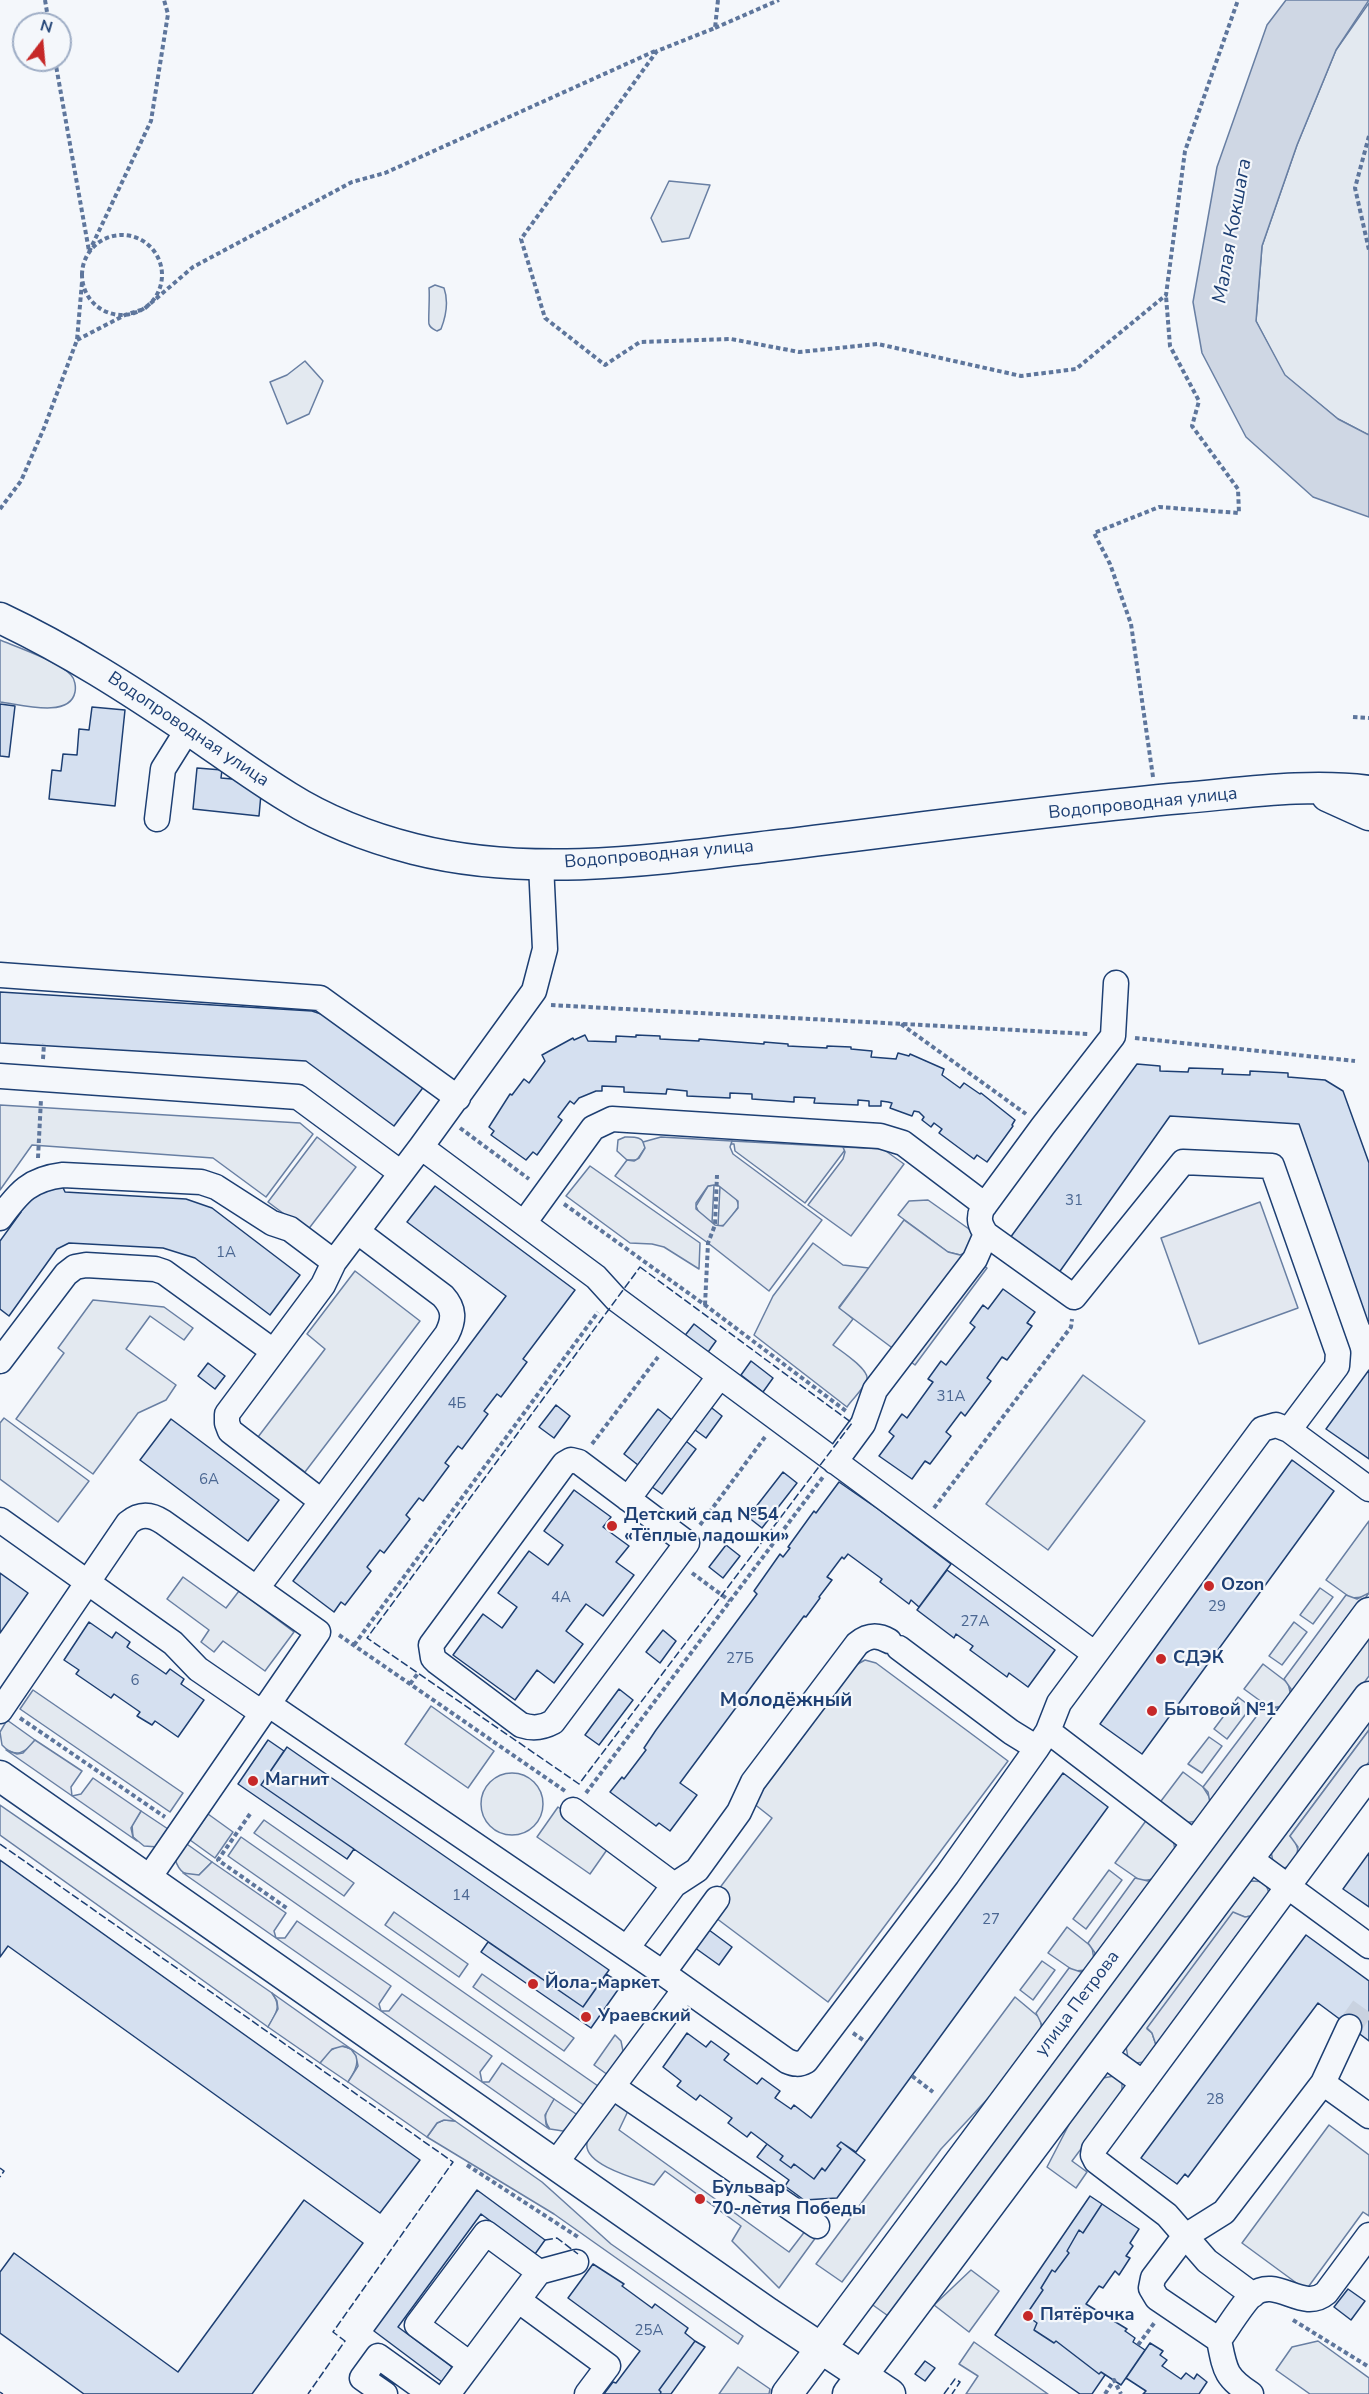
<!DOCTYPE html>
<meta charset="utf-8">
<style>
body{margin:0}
#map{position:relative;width:1369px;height:2394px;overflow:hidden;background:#f4f7fb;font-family:"Nunito Sans",sans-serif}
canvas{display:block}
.north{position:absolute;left:12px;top:12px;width:60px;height:60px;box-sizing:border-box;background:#f4f7fb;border:2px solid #9eadc5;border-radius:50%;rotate:16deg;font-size:16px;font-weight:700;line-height:24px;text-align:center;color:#1d3f73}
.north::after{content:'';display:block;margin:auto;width:21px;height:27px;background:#c62828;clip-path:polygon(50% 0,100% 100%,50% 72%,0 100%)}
</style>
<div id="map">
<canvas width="1369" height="2394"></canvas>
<div class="north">N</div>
</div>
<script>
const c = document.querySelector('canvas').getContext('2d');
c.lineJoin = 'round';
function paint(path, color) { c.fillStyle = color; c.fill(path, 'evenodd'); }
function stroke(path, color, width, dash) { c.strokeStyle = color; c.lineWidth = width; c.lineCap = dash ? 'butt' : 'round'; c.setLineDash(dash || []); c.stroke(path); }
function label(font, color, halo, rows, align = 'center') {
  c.font = font + ' "Nunito Sans",sans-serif'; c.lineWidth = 4.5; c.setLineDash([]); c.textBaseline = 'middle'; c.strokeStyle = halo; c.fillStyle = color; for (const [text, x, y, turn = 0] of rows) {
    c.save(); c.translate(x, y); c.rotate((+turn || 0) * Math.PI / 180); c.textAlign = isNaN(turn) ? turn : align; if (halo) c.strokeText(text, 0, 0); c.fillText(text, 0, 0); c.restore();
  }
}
const green = new Path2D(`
 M1369,3V435L1338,419L1284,375L1256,321L1262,246L1297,145L1336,50Z
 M669,181L710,185L689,238L662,242L651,218Z
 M435,285L444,288C449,302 446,316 441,329L437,331C433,329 430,328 429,324C428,322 430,296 429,288Z
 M305,361L323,381L309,414L287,424L270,382L287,375Z
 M0,640C17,647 60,662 71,675C75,679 76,687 75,692C70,719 19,704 0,702Z
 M0,1105L300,1123L313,1134L266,1197L213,1158L32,1145L0,1190Z
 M625,1137C634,1137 644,1136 645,1148L637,1160H627L617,1151L618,1140Z
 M732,1141L843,1147L845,1150L805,1203L735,1151L734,1144H730Z
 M590,1166L700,1243L699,1269L664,1247L652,1244L630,1243L566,1196Z
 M714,1185L712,1223L699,1213L696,1206L708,1186Z
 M720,1186L736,1198L739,1206L726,1225L718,1226Z
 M928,1200L969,1229L973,1235L966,1253L960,1255L948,1252L898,1215L909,1201Z
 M813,1243L843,1265L869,1268L839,1307L853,1319L833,1345C841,1351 869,1369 867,1379C865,1388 852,1399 847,1407L754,1335L773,1296Z
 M355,1271L420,1321L305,1472L258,1437L325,1349L307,1334Z
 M93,1300L164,1307L193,1328L184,1340L150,1316L126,1349L176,1385L166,1400L138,1413L93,1474L16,1419L64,1353L58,1348Z
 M1083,1375L1145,1421L1048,1550L986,1504Z
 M4,1418L89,1481L58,1522L0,1479V1423Z
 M1369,1521V1593L1364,1597L1351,1598L1326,1580Z
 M183,1577L226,1608L239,1591L294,1632L265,1671L223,1641L214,1652L201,1642L209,1630L167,1599Z
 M1320,1588L1333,1597L1313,1624L1300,1615Z
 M1294,1622L1307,1632L1282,1665L1269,1656Z
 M1369,1633V1676L891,2318L870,2303Z
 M865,1660L876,1663L1008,1761L828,2002L704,1909L772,1818L753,1803L856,1665Z
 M1263,1664L1288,1683L1291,1696L1283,1706L1270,1708L1244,1689Z
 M33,1690L183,1793L170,1812L20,1709Z
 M1238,1697L1251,1707L1227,1739L1214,1729Z
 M431,1706L494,1751L468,1788L405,1744Z
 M1369,1716V1730L1290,1836L1295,1841L1299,1853L1288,1867L1283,1868L1273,1862L1271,1851Z
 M7,1720L35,1740C26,1753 15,1759 2,1745L0,1732Z
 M1209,1737L1222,1746L1202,1773L1188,1764Z
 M1183,1772L1203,1787L1210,1798V1803L1197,1821L1184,1823L1158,1805Z
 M481 1804a31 31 0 1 1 62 0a31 31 0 1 1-62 0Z
 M0,1805L272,1993C282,2006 276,2014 268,2027L0,1835Z
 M558,1807L611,1844L590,1874L537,1837Z
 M141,1811L171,1831L158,1847L144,1846L133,1837L132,1825Z
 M208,1814L233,1832L215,1858L190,1840Z
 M1148,1818L1173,1838L1175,1851L1154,1879L1141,1881L1115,1863Z
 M264,1820L354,1883L344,1896L254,1833Z
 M241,1837L598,2086L585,2106L228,1856Z
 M184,1842L212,1862L199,1875C186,1877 179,1872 175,1859Z
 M1109,1870L1122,1880L1086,1929L1073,1919Z
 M1253,1881L1265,1882L1269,1893L1251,1916L1245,1917L1233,1913L1147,2029L1152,2033L1156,2045L1144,2062L1136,2063L1128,2058L1126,2046L1248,1882Z
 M394,1912L468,1964L459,1977L385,1925Z
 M1067,1927L1092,1947L1094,1960L1087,1970L1074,1971L1048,1953Z
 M1042,1961L1055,1970L1033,2000L1020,1990Z
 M482,1974L574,2038L564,2051L473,1987Z
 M1015,1997L1040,2018L1042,2031L1007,2078L941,2149L842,2282L816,2264Z
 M615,2035L621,2041L623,2051L608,2075L594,2065Z
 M339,2046C365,2048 358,2068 348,2082L320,2063L329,2051Z
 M1114,2076L1122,2081V2094L1072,2161L1087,2172L1076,2188L1047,2167L1077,2109L1103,2078Z
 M554,2099L579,2116L563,2131L550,2129C541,2118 547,2109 554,2099Z
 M617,2103L628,2111L619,2130L789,2252L809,2226L819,2233L779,2288L732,2241L741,2226L665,2171L654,2185C637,2179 583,2165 587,2143C589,2133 607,2113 614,2104Z
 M444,2120L455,2121L542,2182L611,2244L743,2336L738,2344L554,2214L427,2137L437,2123Z
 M1329,2125L1369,2155V2216L1363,2212L1306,2290L1242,2243Z
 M971,2270L999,2291L969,2332L934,2305Z
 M1318,2341L1369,2378V2394H1310L1276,2370L1292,2347Z
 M974,2342L1048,2394H966L978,2376L959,2364Z
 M738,2367L770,2389L769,2394H719Z`);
const parking = new Path2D(`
 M317,1137L356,1167L307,1231L268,1202Z
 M661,1137L732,1141L730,1147L733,1154L822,1220L769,1291L708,1243L615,1176L627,1160L634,1161L639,1158L645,1148L643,1142ZM714,1185L719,1186L738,1201V1208L723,1226L715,1225L696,1209V1203L708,1186Z
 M843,1147L883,1149L904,1164L851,1236L808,1205L843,1159L845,1152Z
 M1260,1202L1298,1308L1199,1344L1161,1238Z
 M904,1220L948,1252L960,1255L966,1253L987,1268L915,1365L839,1308Z
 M1369,1593L1288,1702L1210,1803L1208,1792L1203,1787L1265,1705L1277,1708L1283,1706L1291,1696V1689L1284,1679L1346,1595L1357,1599Z
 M1369,1730V1762L1296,1860L1298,1847L1290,1836Z
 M35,1740L82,1771L71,1787L72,1796L81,1794L93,1778L141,1811L131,1828L133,1837L137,1841L6,1750L17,1754L23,1753Z
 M212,1862L286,1913L274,1931L276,1938H285L297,1921L391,1986L379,2004L381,2011H389L402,1994L492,2056L480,2072L482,2082H489L502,2063L554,2099L545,2115L546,2124L549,2129L482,2082L381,2011L276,1938L183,1873L199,1875Z
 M1159,1875L1092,1966L1039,2036L1042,2025L1036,2013L1069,1968L1081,1972L1092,1966L1095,1953L1088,1943L1135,1878L1148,1881Z
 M1233,1912L1245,1917L1251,1916L1156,2045L1152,2033L1147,2028Z
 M272,1993L334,2037L455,2121L444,2120L437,2123L427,2137L348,2082L358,2066L356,2056L351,2049L343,2046L332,2049L320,2063L268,2027L278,2009L277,2001Z`);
const water = new Path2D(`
 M1286,0H1369L1336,50L1297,145L1262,246L1256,321L1285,375L1338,419L1369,435V517L1313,497L1246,437L1202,353L1193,302L1217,167L1267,25Z`);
const building = new Path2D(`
 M0,704L15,706L9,757L0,756Z
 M92,707L125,710L115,806L49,799L52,770L61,771L63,754L77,755L79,729L89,730Z
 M197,768L222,770L221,778L243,780L261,794L259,816L193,809Z
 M0,992L312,1011L333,1018L425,1085L394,1126L306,1061L0,1043Z
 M585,1035L588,1041L616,1042V1036L636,1037V1035L660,1036V1039L699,1041V1039L764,1044V1042L788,1044V1046L827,1048V1046L851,1047V1049L872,1051L871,1057L896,1059L898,1053L909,1056L910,1054L944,1069L942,1075L960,1088L964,1083L980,1094L981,1093L1015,1120L1012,1125L1013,1126L987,1162L977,1155L974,1159L939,1133L942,1129L934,1123L931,1127L922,1120L924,1117L919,1112L914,1111L912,1116L890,1108L892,1103L888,1102L881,1101V1106H869V1101L858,1100V1105L814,1103L815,1098L794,1097V1102L752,1099V1094L730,1093V1098L687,1096V1091L667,1089L666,1094L624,1092V1087L602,1086V1091H596L579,1098L574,1104L570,1101L558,1117L562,1120L537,1155L533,1152L526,1160L491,1135L494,1131L489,1127L510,1094L512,1095L524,1079L529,1083L545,1061L542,1055L573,1038L574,1040Z
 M1137,1064L1160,1066V1071L1188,1072L1189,1068L1223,1069L1222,1074L1250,1075V1071L1288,1073V1077L1325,1080L1343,1091L1369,1163V1324L1299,1124L1170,1116L1058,1274L1010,1238Z
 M61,1183L65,1192L186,1199L212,1208L300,1275L270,1315L195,1258L163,1248L69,1243L57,1249L9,1316L0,1309V1241L21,1212L17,1204Z
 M435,1186L575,1290L523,1359L527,1362L501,1397L497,1394L484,1411L488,1414L462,1449L458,1446L445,1463L449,1466L423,1501L419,1498L406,1515L410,1519L384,1553L380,1550L367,1567L371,1571L345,1605L341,1602L334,1612L293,1581L506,1296L407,1222Z
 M1003,1289L1035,1312L1027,1323L1032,1326L1007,1360L1002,1357L987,1378L991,1381L965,1416L961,1412L946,1432L951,1436L930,1464L925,1461L912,1479L879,1456L894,1436L889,1432L902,1414L907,1418L933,1382L928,1379L941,1361L946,1365L975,1327L970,1323L983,1305L988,1309Z
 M694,1324L716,1341L706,1355L683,1338Z
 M751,1361L773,1378L763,1392L741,1375Z
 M208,1363L225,1376L215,1389L198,1376Z
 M1369,1370V1459L1326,1429Z
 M556,1405L570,1416L554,1438L539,1427Z
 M708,1405L722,1416L706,1438L691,1427Z
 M658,1409L672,1420L638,1465L624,1454Z
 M171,1419L279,1500L248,1541L140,1460Z
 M682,1438L696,1449L662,1494L648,1484Z
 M1292,1460L1334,1491L1142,1754L1100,1724Z
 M783,1472L797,1483L762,1528L748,1517Z
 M839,1482L878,1509L951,1564L919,1607L911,1600L909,1604L880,1582L882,1579L848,1554L844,1559L842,1557L827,1577L832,1580L819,1597L820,1598L806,1617L804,1616L680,1783L697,1795L670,1831L659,1823L656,1826L610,1792L622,1777L624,1779L646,1750L644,1748L656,1730L757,1594L754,1591L780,1554L783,1557L790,1548L788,1547L814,1511L816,1513Z
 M574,1490L611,1517L603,1527L629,1546L616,1562L634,1575L603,1616L586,1604L566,1631L583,1644L554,1683L537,1670L515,1700L453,1655L483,1614L502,1628L517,1607L498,1593L529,1551L548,1565L563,1545L544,1531Z
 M726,1545L740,1556L723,1578L709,1567Z
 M947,1570L1055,1650L1028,1687L1009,1673L1007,1677L970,1650L973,1646L956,1634L954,1638L917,1610Z
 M0,1573L28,1593L0,1633Z
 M89,1622L112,1638L116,1632L130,1642L127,1647L166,1674L170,1669L184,1679L181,1684L204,1700L178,1737L155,1721L152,1725L137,1716L140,1712L114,1694L111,1698L76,1674L79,1670L64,1660Z
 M663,1630L676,1641L660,1663L646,1652Z
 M619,1689L633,1700L599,1745L585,1735Z
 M268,1740L284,1751L261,1785L354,1849L347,1859L238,1784Z
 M287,1747L609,1970L583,2007L261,1785Z
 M1063,1773L1108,1807L856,2152L841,2142L837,2146L841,2149L825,2171L822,2168L814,2179L794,2164L791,2168L780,2160L783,2156L751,2132L747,2137L728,2123L732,2118L700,2095L696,2100L677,2086L681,2081L663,2067L687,2033L706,2047L711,2041L729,2054L724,2060L757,2084L762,2078L780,2091L775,2098L791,2109L794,2105L811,2118Z
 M1369,1853V1907L1343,1889Z
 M0,1860L420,2160L380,2213L8,1946L0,1957Z
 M705,1927L732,1947L719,1965L691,1945Z
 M1306,1935L1369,1981V2041L1318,2003L1188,2177L1185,2174L1177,2184L1141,2158Z
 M488,1942L583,2007L606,1974L622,1984L591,2028L481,1952Z
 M841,2142L865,2160L837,2198L804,2200L785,2186L789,2180L757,2157L767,2144L783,2156L780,2160L791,2168L794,2164L814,2179L822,2168L825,2171L841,2149L837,2146Z
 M477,2190L545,2240L535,2254L481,2214L398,2327L452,2367L442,2382L374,2331Z
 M1090,2196L1102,2204L1083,2233L1079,2230L1067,2251L1069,2253L1055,2272L1052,2270L1041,2288L1043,2290L1026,2315L1037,2323L1034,2330L1054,2343L1056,2341L1099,2374L1101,2372L1105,2375L1092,2394H1080L995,2335Z
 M304,2200L363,2243L252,2394H84L0,2333V2272L14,2253L178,2372Z
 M1102,2204L1139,2229L1130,2243L1133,2246L1126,2256L1130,2258L1119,2275L1115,2271L1103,2288L1099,2286L1086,2304L1127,2329L1125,2331L1135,2338L1133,2342L1145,2350L1121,2385L1101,2372L1099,2374L1056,2341L1054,2343L1034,2330L1037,2323L1026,2315L1043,2290L1041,2288L1052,2270L1055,2272L1069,2253L1067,2251L1079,2230L1083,2233Z
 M593,2264L624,2284L622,2286L652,2308L655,2304L688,2328L685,2333L695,2341L659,2390L661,2392L660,2394H604L613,2382L616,2383L640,2351L568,2298Z
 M1348,2289L1365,2301L1351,2320L1334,2307Z
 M695,2341L705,2347L671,2394H660L661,2392L659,2390Z
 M1150,2343L1163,2351L1160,2355L1167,2360L1162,2366L1181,2379L1186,2373L1194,2379L1197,2374L1207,2382L1199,2394H1143L1146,2391L1126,2378Z
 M925,2361L935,2368L925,2381L915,2374Z`);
const minorTunnel = new Path2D(`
 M1349,2027L1369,1999`);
const path = new Path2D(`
 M45,0L49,24
 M718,0L715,28L657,51L521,239L545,318L605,365L640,342L731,339L799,352L878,344L1021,376L1076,369L1166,295L1185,151L1238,0
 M715,28L779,0
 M55,60L89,251
 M1369,136L1355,188L1369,250
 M82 275a40 40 0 1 1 80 0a40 40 0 1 1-80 0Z
 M89,252L151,121L168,14L164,0
 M77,340L125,315L144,309L193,267L352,182L385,173L655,51
 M0,509L21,481L44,428L77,340L82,282
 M1353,717L1369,718
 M1153,777L1131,624L1110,564L1094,533L1159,507L1239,513L1238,489L1192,426L1199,401L1170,346L1166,296
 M551,1005L1089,1034
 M901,1024L1026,1114
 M1135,1038L1355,1061
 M43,1059L44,1044
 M460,1128L529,1179
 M38,1158L41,1099
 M564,1204L705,1305L846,1411
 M705,1305L708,1243L715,1225L717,1175
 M592,1444L658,1357
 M934,1508L1071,1327L1072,1319
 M700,1525L765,1437
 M692,1573L730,1601
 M339,1635L565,1791
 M354,1645L598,1312
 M410,1684L419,1672
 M20,1718L165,1817
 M586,1793L823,1477
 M250,1814L218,1860L288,1909
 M853,2033L866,2042
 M912,2076L933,2092
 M467,2165L578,2237
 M1293,2320L1369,2367
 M1138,2345L1155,2322
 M1105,2394L1114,2380L1121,2394`);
const minor = new Path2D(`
 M157,819L163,769L188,729
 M0,975L320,998L458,1098
 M0,1076L298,1097L401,1173
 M421,1147L596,1277L616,1299L1095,1654
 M0,1218C19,1192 30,1179 63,1175L201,1182L216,1187L272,1223L290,1229L334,1262
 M524,1223L593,1128L612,1119L880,1136L903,1143L985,1205
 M986,1234L1074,1297L1183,1162L1272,1166L1338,1353L1337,1366L1289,1430L1369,1489
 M0,1361L66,1274L75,1267L86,1265L155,1269L164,1272L273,1351
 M571,1460L579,1462L687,1543L553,1722C542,1728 533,1729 521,1725L437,1662L433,1658L431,1645L564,1464Z
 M835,1462L863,1424L875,1390L975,1259L986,1234C980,1225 978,1219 982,1209L1043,1126L1113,1036L1116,983
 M628,1499L719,1377
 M321,1501L230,1431L227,1423V1414L323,1285L334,1262L421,1147L534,991L545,949L541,864
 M0,1520L173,1643L198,1669L262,1713
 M257,1588L447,1334C454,1320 455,1309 443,1296L358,1232
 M899,1648L1011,1732L1037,1748
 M268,1704L663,1973L787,2061C794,2064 799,2065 806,2061L947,1875L1037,1748L1048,1731L1059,1703L1262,1429L1276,1425L1289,1430
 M0,1711L128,1523C140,1513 151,1514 163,1522L318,1632L148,1879
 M1048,1731L1196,1844
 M573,1810L674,1885
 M1249,1858L1369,1946
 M627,1948L674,1885L697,1870L739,1812L753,1782L857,1644C868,1635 877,1634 889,1641
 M663,1973L717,1899
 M1103,2054L1143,2083
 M1323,2083L1349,2027
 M613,2087L817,2226
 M555,2164L685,1989
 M539,2272L576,2262
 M1253,2295L1207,2261L1167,2215L1096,2161L1093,2155L1094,2149L1369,1777
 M1219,2340C1227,2329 1243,2303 1252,2295C1277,2275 1302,2313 1326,2293L1369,2235
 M470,2364L417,2325L486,2233L539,2272L518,2300
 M385,2394L362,2378L378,2356L431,2394
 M448,2394L518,2300L608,2366L587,2394
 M1251,2394C1225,2377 1225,2370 1219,2340L1157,2298L1151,2288L1153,2278L1184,2237L1224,2212L1323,2083L1369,2116`);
const major = new Path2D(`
 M0,618C68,650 130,690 192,732C224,754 255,777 288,797C326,821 371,838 414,849C533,879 661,859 780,845C914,829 1048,810 1182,798C1243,793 1308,783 1369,791
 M1327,796L1369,815
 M0,1776L768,2313L890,2394
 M787,2394L1369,1613
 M848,2394L1369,1697`);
const fence = new Path2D(`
 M640,1267L852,1423L579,1784L367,1638Z
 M0,1844L453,2162L333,2332L345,2341L308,2394
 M0,2168L4,2171L0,2177
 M545,2240L557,2238L578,2254
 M0,2392L3,2394
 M944,2394L955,2379L960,2382L952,2394`);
const markers = [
 [612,1526,6,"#c62828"],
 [1209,1586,6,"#c62828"],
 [1161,1659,6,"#c62828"],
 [1152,1711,6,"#c62828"],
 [253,1781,6,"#c62828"],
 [533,1984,6,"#c62828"],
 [586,2017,6,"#c62828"],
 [700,2199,6,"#c62828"],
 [1028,2316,6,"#c62828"]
];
const numberNames = [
 ["31",1074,1201],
 ["1А",226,1253],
 ["31А",951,1397],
 ["4Б",457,1404],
 ["6А",209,1480],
 ["4А",561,1598],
 ["29",1217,1607],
 ["27А",975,1622],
 ["27Б",740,1659],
 ["6",135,1681],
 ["14",461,1896],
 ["27",991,1920],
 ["28",1215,2100],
 ["25А",649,2331]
];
const streetNames = [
 ["Водопроводная улица",188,730,34],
 ["Водопроводная улица",1143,804,-6],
 ["Водопроводная улица",659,855,-5],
 ["улица Петрова",1078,2004,-53]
];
const poiNames = [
 ["Детский сад №54",624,1516],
 ["«Тёплые ладошки»",624,1537],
 ["Ozon",1221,1586],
 ["СДЭК",1173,1659],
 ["Бытовой №1",1164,1711],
 ["Магнит",265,1781],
 ["Йола-маркет",545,1984],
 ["Ураевский",598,2017],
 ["Бульвар",712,2189],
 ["70-летия Победы",712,2210],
 ["Пятёрочка",1040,2316]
];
const waterNames = [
 ["Малая Кокшага",1233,231,-80]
];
const neighbourhoodNames = [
 ["Молодёжный",786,1701]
];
paint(green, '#e3e9f0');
stroke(green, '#687fa3', 1.5);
paint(parking, '#e3e8f0');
stroke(parking, '#687fa3', 1.5);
paint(water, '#cfd7e4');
stroke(water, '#687fa3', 1.5);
paint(building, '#d5e0f0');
stroke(building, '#1d3f73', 1.5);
stroke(minorTunnel, '#c9d2e0', 24, [24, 12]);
stroke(minor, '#1d3f73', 27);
stroke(major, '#1d3f73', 33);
stroke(path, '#5e769c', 4, [4.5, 3]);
stroke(minor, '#f4f7fb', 24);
stroke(major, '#f4f7fb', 30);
stroke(fence, '#1d3f73', 1.5, [8, 3]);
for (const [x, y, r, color] of markers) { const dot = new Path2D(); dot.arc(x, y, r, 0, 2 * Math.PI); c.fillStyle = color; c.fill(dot); stroke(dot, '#f4f7fb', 2); }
label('15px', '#4b6792', null, numberNames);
label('18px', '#1d3f73', '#f4f7fb', streetNames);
label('bold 18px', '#1d3f73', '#f4f7fb', poiNames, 'left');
label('italic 20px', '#1d3f73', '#f4f7fb', waterNames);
label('bold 20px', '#1d3f73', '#f4f7fb', neighbourhoodNames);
</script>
